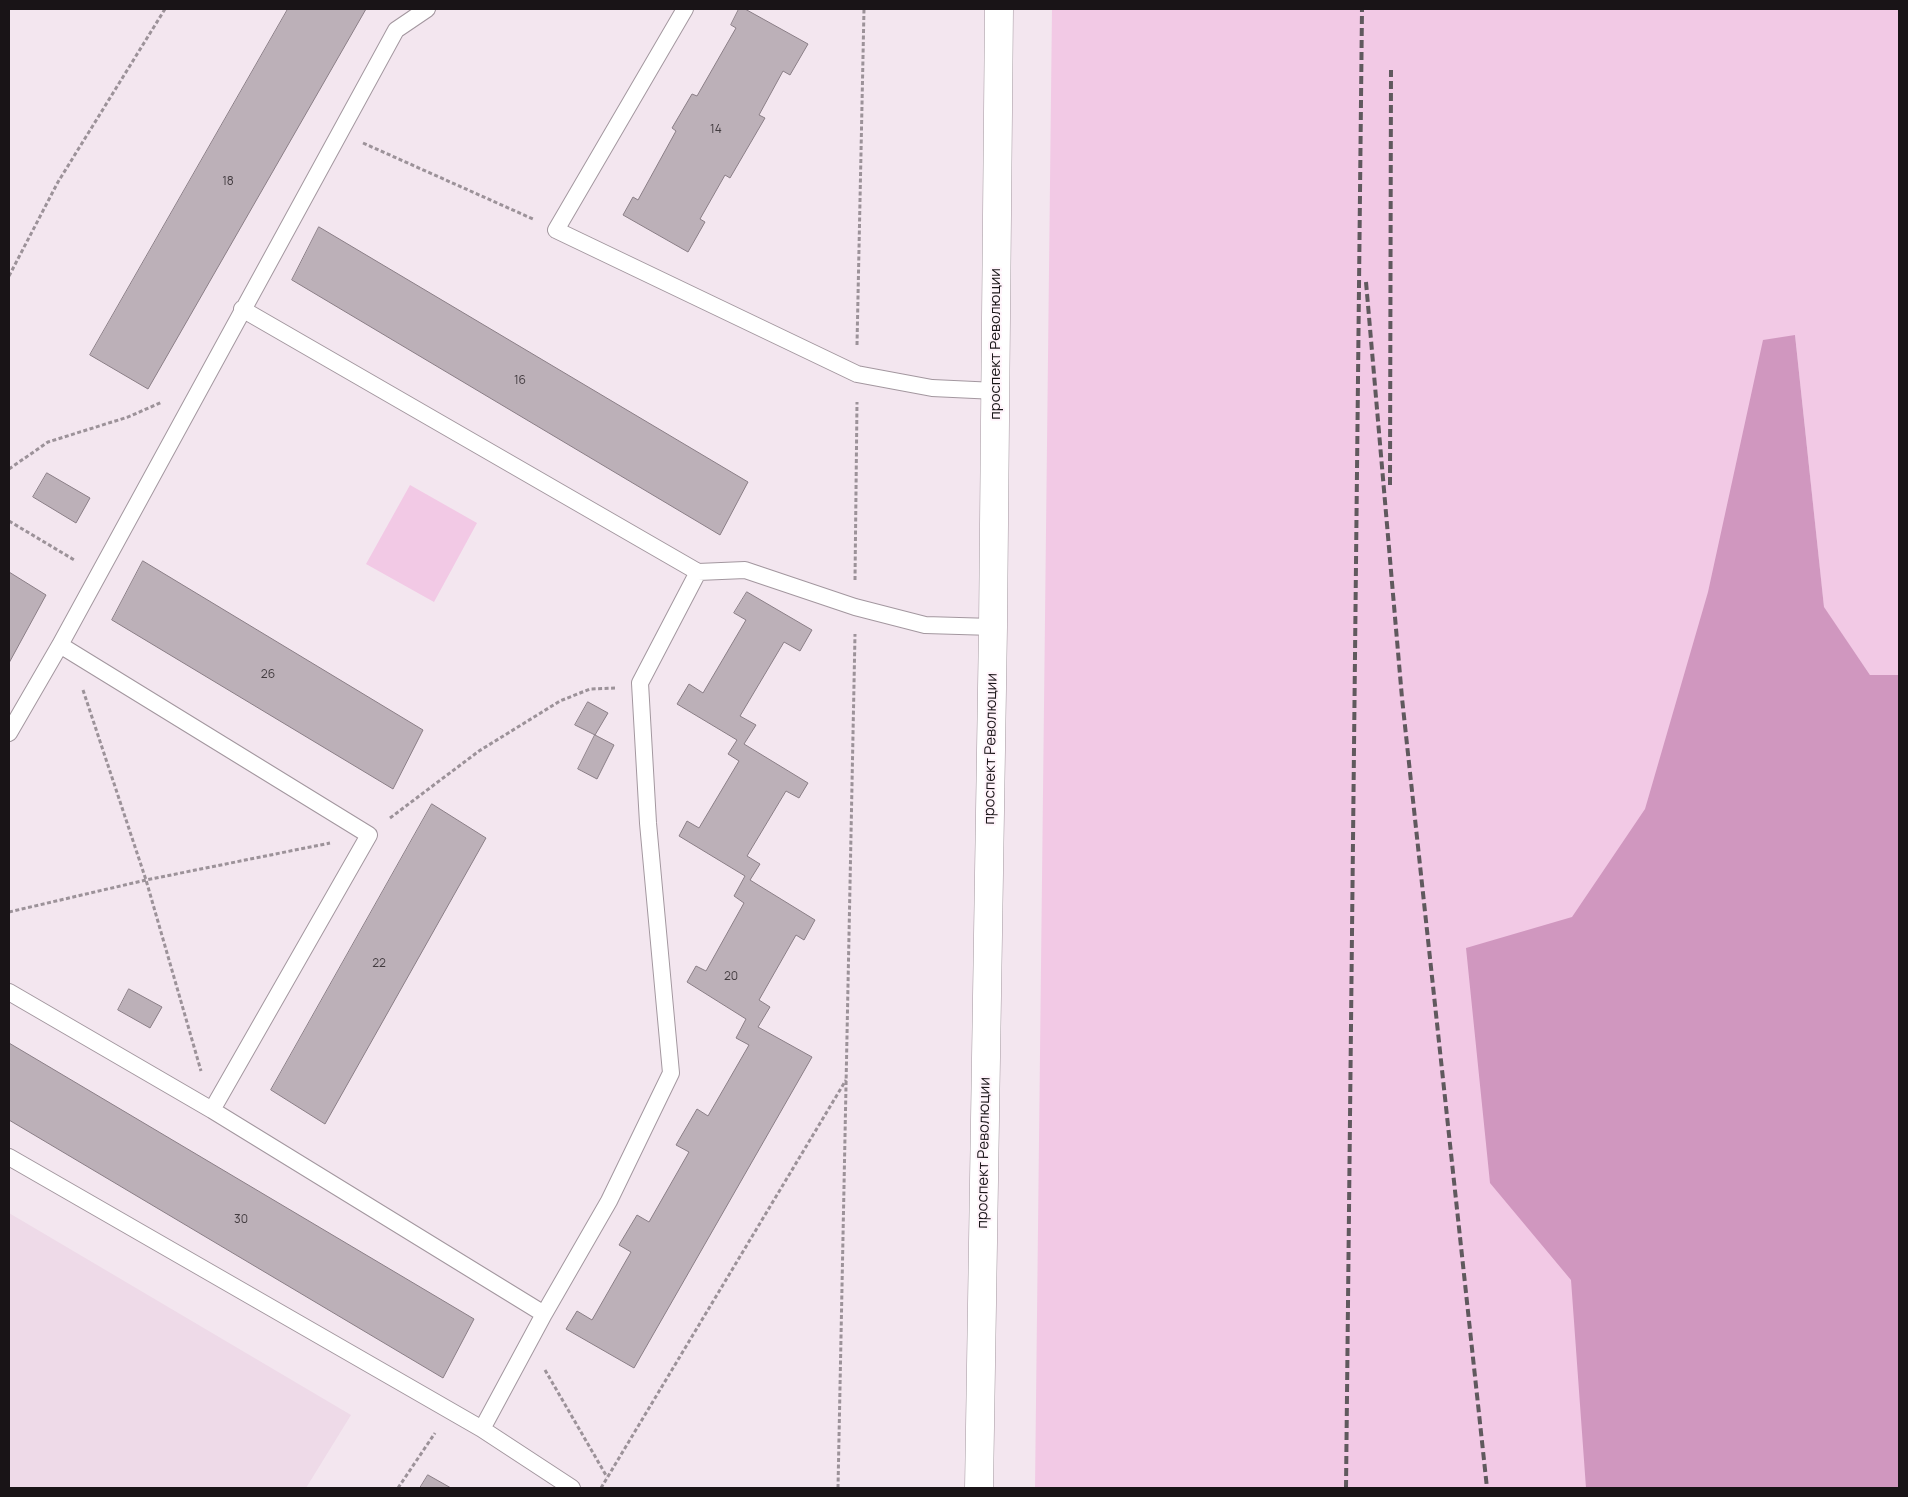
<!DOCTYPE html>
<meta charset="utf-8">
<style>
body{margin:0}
#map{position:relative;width:1908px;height:1497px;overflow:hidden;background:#f3e6ef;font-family:Manrope,sans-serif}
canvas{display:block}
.frame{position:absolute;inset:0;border:10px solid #191417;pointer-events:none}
</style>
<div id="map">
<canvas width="1908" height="1497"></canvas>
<div class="frame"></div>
</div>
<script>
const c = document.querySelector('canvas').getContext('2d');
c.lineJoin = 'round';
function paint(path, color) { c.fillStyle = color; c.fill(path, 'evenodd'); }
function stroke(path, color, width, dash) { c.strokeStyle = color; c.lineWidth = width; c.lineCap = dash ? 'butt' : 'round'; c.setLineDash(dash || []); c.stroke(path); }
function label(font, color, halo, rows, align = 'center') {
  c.font = font + ' Manrope,sans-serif'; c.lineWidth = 4; c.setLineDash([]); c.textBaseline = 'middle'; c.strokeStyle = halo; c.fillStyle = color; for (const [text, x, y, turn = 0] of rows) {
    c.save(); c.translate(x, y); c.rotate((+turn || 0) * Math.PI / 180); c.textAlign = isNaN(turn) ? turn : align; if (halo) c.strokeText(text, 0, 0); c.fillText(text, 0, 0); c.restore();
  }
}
const built = new Path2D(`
 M9,1213L351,1415L306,1488H9Z`);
const green = new Path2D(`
 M1052,9H1899V1488L1870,675L1824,608L1795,335L1790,1488H1035Z
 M410,485L477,523L434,602L366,564Z`);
const forest = new Path2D(`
 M1795,335L1824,607L1870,675H1899V1488H1586L1571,1280L1490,1183L1466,948L1572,917L1645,809L1708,592L1763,340Z`);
const building = new Path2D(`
 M288,9H366L148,389L90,355Z
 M739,9H745L808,44L790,75L783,71L759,115L765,118L730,178L725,175L700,219L705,222L688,252L623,215L633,197L638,200L676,131L672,128L692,94L697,96L736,28L731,25Z
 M319,227L748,482L720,535L292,280Z
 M47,473L90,498L76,523L33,497Z
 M143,561L423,730L393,789L112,620Z
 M9,572L46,595L9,663Z
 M747,592L812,630L800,651L784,642L740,716L756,725L744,744L808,783L799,798L786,791L747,856L760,864L750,880L815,920L804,940L796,935L759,1000L770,1007L758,1027L812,1057L634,1368L566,1329L577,1311L592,1320L631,1252L619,1245L637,1215L649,1222L689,1152L676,1145L697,1109L708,1116L749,1045L736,1038L746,1019L687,982L696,966L706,971L744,903L734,896L745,876L679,836L687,821L699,828L739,761L728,754L737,740L677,704L689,684L703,693L746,620L734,613Z
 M588,702L608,713L595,735L575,725Z
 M595,735L614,745L597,779L578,769Z
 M432,804L486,838L325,1124L271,1090Z
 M129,989L162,1007L150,1028L118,1010Z
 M9,1043L474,1319L443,1378L9,1120Z
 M428,1475L451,1488H420Z`);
const path = new Path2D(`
 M363,143L533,219
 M9,276L58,182L165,9
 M857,345L864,9
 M9,469L48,442L128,417L162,402
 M9,521L76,561
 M855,580L857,402
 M83,690L146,880L201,1071
 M390,818L479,751L560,701L590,689L615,688
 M9,912L146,880L330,843
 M545,1370L607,1477
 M398,1488L435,1433
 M601,1488L846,1080
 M838,1488L855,634`);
const service = new Path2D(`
 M685,9L556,230L857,374L932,388L996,391
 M242,309L698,572
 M60,645L369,835L212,1110
 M9,733L60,645L396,30L427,9
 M9,992L212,1110L544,1314L482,1429
 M9,1157L482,1429L572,1488
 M544,1314L609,1201L671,1073L648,823L640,683L698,572L745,570L855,607L925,625L993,627`);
const secondary = new Path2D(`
 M979,1488L993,627L999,9`);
const rail = new Path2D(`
 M1366,282L1402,698L1487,1488
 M1390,485L1391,70
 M1346,1488L1362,9`);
const numberNames = [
 ["14",716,130],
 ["18",228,182],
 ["16",520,381],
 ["26",268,675],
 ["22",379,964],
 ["20",731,977],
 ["30",241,1220]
];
const streetNames = [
 ["проспект Революции",996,344,-90],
 ["проспект Революции",991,749,-89],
 ["проспект Революции",984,1153,-89]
];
paint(built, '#eedae8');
paint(green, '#f2c9e5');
paint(forest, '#d097bf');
paint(building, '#bcb0b8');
stroke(building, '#8a7e86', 1);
stroke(service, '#a3979f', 18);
stroke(secondary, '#a3979f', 29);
stroke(path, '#9c9299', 3, [4, 2.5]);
stroke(service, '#fff', 16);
stroke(secondary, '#fff', 28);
stroke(rail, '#60595e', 4, [8, 4]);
label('12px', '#423b3f', null, numberNames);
label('15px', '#191417', '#fff4fb', streetNames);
</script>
